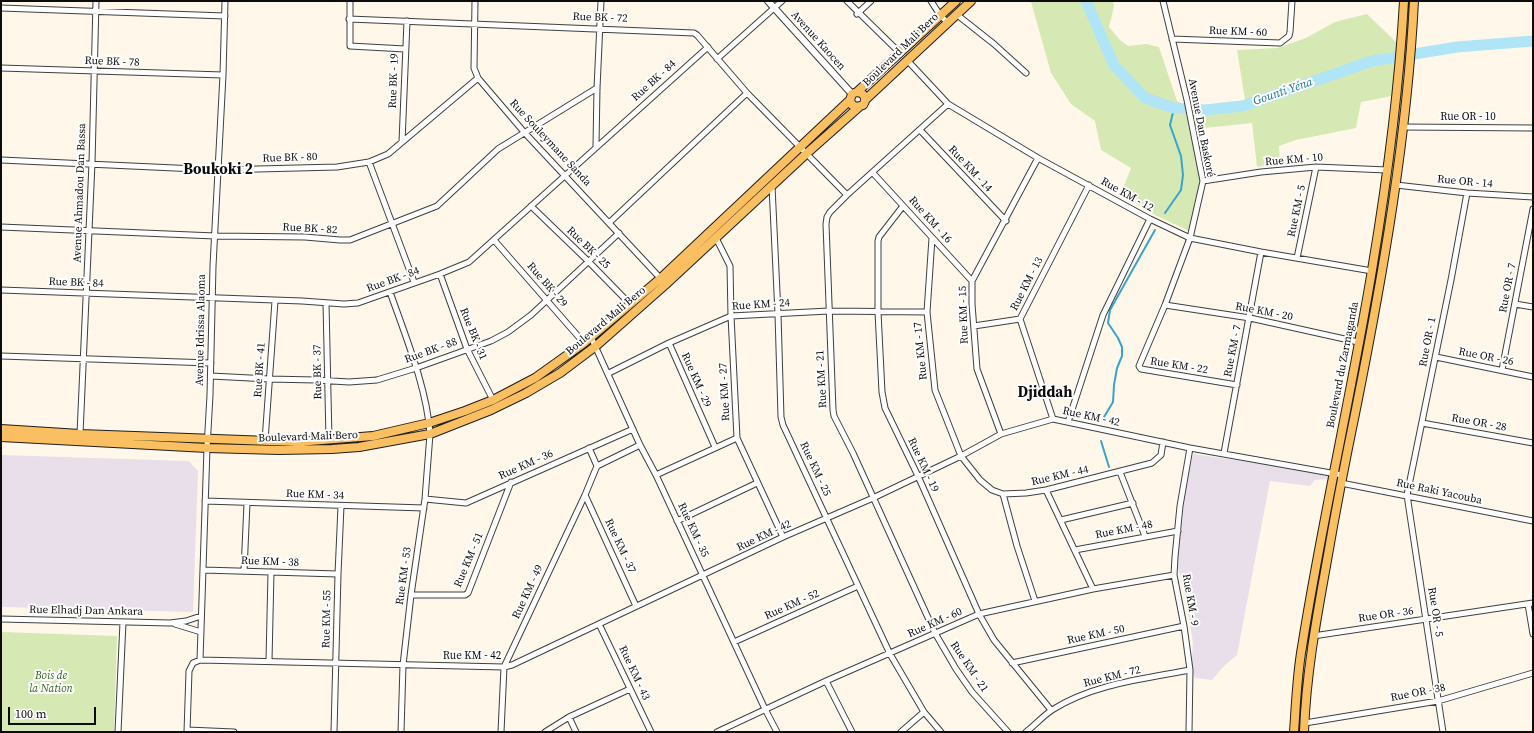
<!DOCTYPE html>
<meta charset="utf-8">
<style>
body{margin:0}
#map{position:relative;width:1534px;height:733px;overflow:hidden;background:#fff8ea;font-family:"Source Serif 4",serif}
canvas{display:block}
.frame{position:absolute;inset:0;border:2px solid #0c0c0c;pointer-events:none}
.scale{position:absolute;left:8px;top:707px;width:88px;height:18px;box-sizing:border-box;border:2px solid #0c0c0c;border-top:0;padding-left:5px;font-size:12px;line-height:14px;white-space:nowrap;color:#0c0c0c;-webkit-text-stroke:3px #fff;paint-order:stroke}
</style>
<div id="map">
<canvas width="1534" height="733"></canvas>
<div class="frame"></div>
<div class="scale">100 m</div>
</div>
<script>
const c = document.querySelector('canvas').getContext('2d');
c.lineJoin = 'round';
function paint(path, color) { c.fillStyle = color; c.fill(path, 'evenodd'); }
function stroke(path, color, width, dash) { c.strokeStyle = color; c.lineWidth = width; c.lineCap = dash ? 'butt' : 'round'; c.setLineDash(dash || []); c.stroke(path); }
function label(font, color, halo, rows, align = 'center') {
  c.font = font + ' "Source Serif 4",serif'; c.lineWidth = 4; c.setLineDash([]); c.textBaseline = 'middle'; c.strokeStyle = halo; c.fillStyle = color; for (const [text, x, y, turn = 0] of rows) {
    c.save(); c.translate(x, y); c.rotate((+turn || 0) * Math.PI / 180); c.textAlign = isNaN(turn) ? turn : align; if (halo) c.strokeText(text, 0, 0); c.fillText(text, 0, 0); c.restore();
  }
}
const industrial = new Path2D(`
 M1193,454L1328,473V479L1315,480L1310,486L1270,481L1237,655L1224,666L1212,680L1195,678L1191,670L1193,643L1185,596L1176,559L1182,528L1185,486Z
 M1,455L189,461L198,471L193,612L1,607Z`);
const green = new Path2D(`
 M1033,1H1113L1114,7L1109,27L1120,40L1128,46L1146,44L1159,47L1177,101L1188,107L1245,100L1237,50L1277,48L1306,38L1335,22L1367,14L1397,43L1392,96L1361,102L1356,128L1296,140L1279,146L1280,164L1257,167L1252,123L1196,129L1204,175L1189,231L1155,215L1121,193L1131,168L1101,150L1095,121L1071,104L1051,73L1031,2Z
 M1,632L117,636L114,732H1Z`);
const stream = new Path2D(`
 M1165,213L1181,190L1183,175L1181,156L1170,125L1174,108
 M1104,417L1113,402L1114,385L1117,368L1122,356V347L1118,338L1108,323L1110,310L1155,230
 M1101,441L1109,467`);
const river = new Path2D(`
 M1086,1L1114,65L1145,98L1174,108L1205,110L1243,106L1372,61L1457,47L1533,41`);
const minor = new Path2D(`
 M350,1V46L405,49
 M475,1L474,68L478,78L524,132L662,280
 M847,1L900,53
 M931,1L940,15L947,22
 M1163,1L1187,100L1203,181L1190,238L1165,305L1139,366L1141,369L1237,385
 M1,8L225,16
 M857,14L871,1
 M956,14L994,44L1026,73
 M349,19L694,33L697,35L747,93L847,195
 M1172,39L1280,43L1289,36L1290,32L1292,1
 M717,59L782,1
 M907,60L948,104L1038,158L1150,219L1190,238L1261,252L1372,271
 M1,68L223,75
 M948,104L847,195L830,212L827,217L826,224L833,410L834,416L853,453L935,633L956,669L972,692L1008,732
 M1402,127L1533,128
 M920,130L1006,221
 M402,142L407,21
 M596,146L597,88L601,1
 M1,160L218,170L337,167L369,162L388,154L478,78
 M369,162L414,282
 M873,173L972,281
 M1203,181L1261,172L1316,167L1387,170
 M1396,185L1467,193L1533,197
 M772,186L778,314L781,417L783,425L890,654L924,712L941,732
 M531,206L588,261L630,304
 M903,206L879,237L878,241V312L882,392L885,408L918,476L979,614L994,640L1051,710
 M610,222L747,93
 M1,227L215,236L305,237L340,240H350L437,206L498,149L597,88
 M716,238L730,266L731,316L737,438L783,537
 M932,238L927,312L935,390L961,456L980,480L992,490L1003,494L1026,493L1046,490L1152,463L1161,455L1163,442
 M494,240L584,343
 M1297,258L1316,167
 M440,274L467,349L493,400
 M1,290L302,301L344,304L358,303L440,274L469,262L708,47
 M390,292C405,335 427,388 430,434L425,499L411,595L403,665L401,732
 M326,303L329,440
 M1515,304L1533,307
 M1165,305L1250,318L1358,342
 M974,326L1020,319
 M591,337L640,445L656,475L765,709L777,732
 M669,343L715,447
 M1,356L211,363
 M1436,357L1533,377
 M1502,370L1533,209
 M609,373L669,343L731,316L829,311L927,312
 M211,376L269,379L316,380L349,382L377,380L416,368L491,341L508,332L531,315L619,233
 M1053,419L1020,319L1089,185
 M1068,422L1103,315L1150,219
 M1422,423L1533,443
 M80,434L92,163L96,1
 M1001,434L977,369L972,304V281L1038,158
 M265,441L275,301
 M1224,453L1261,252
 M597,466L640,445
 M1120,472L1145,536
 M656,475L737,438
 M1341,483L1533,521
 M1046,490L1093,589
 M1003,494L1017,546L1035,601
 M585,495L636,606
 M425,499L466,503L633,429
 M205,501L424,508
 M1061,520L1133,503
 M677,521L757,483
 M1075,550L1178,531
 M203,570L338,574
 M244,571L247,503
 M411,595H465L468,593L511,482
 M1528,604L1533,634
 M1,619L170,623L186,621L201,616
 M175,624L201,632
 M599,624L651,732
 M1313,636L1533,603
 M734,642L858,586
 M200,660L207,448L210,395L213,266L223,75L225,1
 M269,661L271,572
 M1012,663L1184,626
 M826,681L852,732
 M569,717L576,732
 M1305,723L1438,701L1533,673
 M187,730L234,732
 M118,732L123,622
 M187,732L189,671L193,663L200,660L504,667L512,665L783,537L873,498L961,456L1001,434L1053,419L1190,448L1342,475
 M334,732L338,574L341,506
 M501,732L504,667L585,495L597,466L589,448
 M545,732L569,717L630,689
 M717,732L826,681L979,614L1093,589L1174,575
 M901,732L924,712
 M1026,732C1035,725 1043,716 1052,710C1093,684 1143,679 1190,670
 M1189,732L1190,670L1184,626L1174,575L1175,557L1180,506L1190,448
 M1443,732L1407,495L1451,280L1467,193`);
const tertiary = new Path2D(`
 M768,1L852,94`);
const primary = new Path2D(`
 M857,92L956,1
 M865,100L971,1
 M1,429L80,434L297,442L373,436L429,423L465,411L493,400L535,378L584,343L661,278L850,100L852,94C861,89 869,97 863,105L857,107L852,105L850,100
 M1,437L207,448L279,450L332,449L359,447L430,434L491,410L526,393L560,373L596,346L665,285L806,154L859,107
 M1294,732C1296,704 1297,675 1302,647C1322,521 1351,396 1372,270C1387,181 1399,91 1404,1
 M1304,732C1306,676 1316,621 1326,566C1335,514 1345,462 1356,409C1383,274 1407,138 1414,1`);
const streetNames = [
 ["Rue BK - 72",600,18,2],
 ["Rue KM - 60",1238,32,2],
 ["Avenue Kaocen",818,41,48],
 ["Boulevard Mali Bero",901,50,-44],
 ["Rue BK - 78",112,62,2],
 ["Rue BK - 19",394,81,-88],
 ["Rue BK - 84",654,81,-42],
 ["Rue OR - 10",1468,117],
 ["Avenue Dan Baskoré",1201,128,79],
 ["Rue Souleymane Sanda",550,143,47],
 ["Rue BK - 80",290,158,-2],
 ["Rue KM - 10",1294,160,-5],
 ["Rue KM - 14",970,169,47],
 ["Rue OR - 14",1465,182,5],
 ["Avenue Ahmadou Dan Bassa",80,193,-88],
 ["Rue KM - 12",1127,195,29],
 ["Rue KM - 5",1297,211,-78],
 ["Rue KM - 16",930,220,48],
 ["Rue BK - 82",310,229,3],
 ["Rue BK - 25",588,248,44],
 ["Rue BK - 84",393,280,-20],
 ["Rue BK - 84",76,283,2],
 ["Rue KM - 13",1027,284,-63],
 ["Rue BK - 29",547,285,49],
 ["Rue OR - 7",1508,288,-79],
 ["Rue KM - 24",761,305,-4],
 ["Rue KM - 20",1264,312,11],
 ["Rue KM - 15",964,315,-92],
 ["Boulevard Mali Bero",606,321,-40],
 ["Avenue Idrissa Alaoma",201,330,-89],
 ["Rue BK - 31",473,334,68],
 ["Rue OR - 1",1428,342,-79],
 ["Rue BK - 88",431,351,-20],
 ["Rue KM - 17",921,351,-96],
 ["Rue KM - 7",1233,351,-79],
 ["Rue OR - 26",1486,357,11],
 ["Boulevard du Zarmaganda",1343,365,-79],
 ["Rue KM - 22",1179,366,9],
 ["Rue BK - 41",260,370,-86],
 ["Rue BK - 37",318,372,-91],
 ["Rue KM - 21",822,379,-93],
 ["Rue KM - 29",696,380,66],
 ["Rue KM - 27",725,392,-93],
 ["Rue KM - 42",1091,417,12],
 ["Rue OR - 28",1479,423,10],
 ["Boulevard Mali Bero",308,437,-2],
 ["Rue KM - 36",526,465,-24],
 ["Rue KM - 19",923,465,65],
 ["Rue KM - 25",815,469,65],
 ["Rue KM - 44",1060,476,-13],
 ["Rue Raki Yacouba",1439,492,12],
 ["Rue KM - 34",315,495,2],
 ["Rue KM - 35",693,530,65],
 ["Rue KM - 48",1124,530,-11],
 ["Rue KM - 42",764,536,-25],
 ["Rue KM - 37",620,546,65],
 ["Rue KM - 51",469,560,-67],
 ["Rue KM - 38",270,562,2],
 ["Rue KM - 53",404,576,-82],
 ["Rue KM - 49",528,592,-65],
 ["Rue KM - 9",1190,600,80],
 ["Rue KM - 52",792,605,-24],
 ["Rue Elhadj Dan Ankara",86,611,1],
 ["Rue OR - 5",1435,612,81],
 ["Rue OR - 36",1386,615,-8],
 ["Rue KM - 55",327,619,-89],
 ["Rue KM - 60",935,623,-24],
 ["Rue KM - 50",1096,635,-12],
 ["Rue KM - 42",472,656],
 ["Rue KM - 21",969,667,56],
 ["Rue KM - 43",634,673,65],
 ["Rue KM - 72",1112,677,-14],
 ["Rue OR - 38",1418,693,-11]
];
const parkNames = [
 ["Bois de",51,676],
 ["la Nation",51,689]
];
const waterNames = [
 ["Gounti Yéna",1283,92,-19]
];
const districtNames = [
 ["Boukoki 2",218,170],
 ["Djiddah",1045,393]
];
paint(industrial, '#e8dfeb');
paint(green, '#d6e9b5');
stroke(stream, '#36a5cd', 2);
stroke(river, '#afe5f6', 11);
stroke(minor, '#3f3f3f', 7);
stroke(tertiary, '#3f3f3f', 8);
stroke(primary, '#1d1d1d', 10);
stroke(minor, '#fff', 5);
stroke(tertiary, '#fff', 6);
stroke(primary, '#f9bf60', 8);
label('11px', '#0c0c0c', '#fff', streetNames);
label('italic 11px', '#34631c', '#fff', parkNames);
label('italic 12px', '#16749d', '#fff', waterNames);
label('bold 15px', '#0c0c0c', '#fff', districtNames);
</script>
